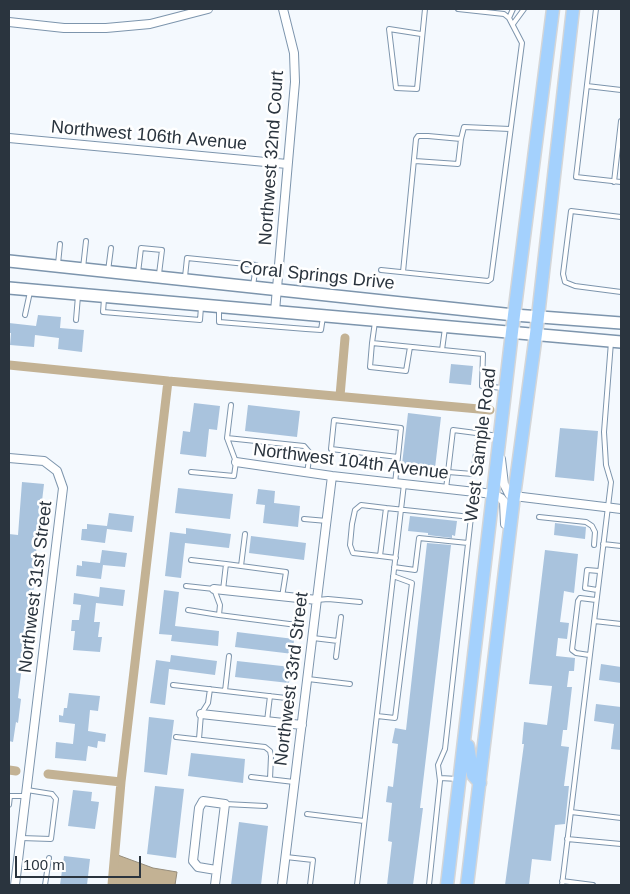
<!DOCTYPE html>
<html>
<head>
<meta charset="utf-8">
<style>
	body { margin:0 }
	#map { position:relative; width:630px; height:894px; overflow:hidden; background:#f4f9fe; font-family:Helvetica,sans-serif }
	canvas { display:block }
	.frame { position:absolute; inset:0; border:10px solid #2a343e; pointer-events:none }
	.scale { position:absolute; left:15px; top:856px; width:126px; height:22px; box-sizing:border-box; border:2px solid #2a343e; border-top:0; padding-left:6px; font-size:15px; line-height:18px; white-space:nowrap; color:#2a343e; -webkit-text-stroke:4px #fff; paint-order:stroke }
</style>
</head>
<body>
<div id="map">
<canvas width="630" height="894"></canvas>
<div class="frame"></div>
<div class="scale">100 m</div>
</div>
<script>
const c = document.querySelector('canvas').getContext('2d');
c.lineJoin = 'round';
function paint(path, color) { c.fillStyle = color; c.fill(path, 'evenodd'); }
const poly = rows => new Path2D(rows.map(r => 'M' + r).join(''));
function strokePath(path, color, width, dash) { c.strokeStyle = color; c.lineWidth = width; c.lineCap = dash ? 'butt' : 'round'; c.setLineDash(dash || []); c.stroke(path); }
function label(font, color, halo, rows, align = 'center') {
  c.font = font + ' Helvetica,sans-serif'; c.lineWidth = 5; c.setLineDash([]); c.textBaseline = 'middle'; c.strokeStyle = halo; c.fillStyle = color; for (const [text, x, y, turn = 0] of rows) {
    c.save(); c.translate(x, y); c.rotate((+turn || 0) * Math.PI / 180); c.textAlign = isNaN(turn) ? turn : align; if (halo) c.strokeText(text, 0, 0); c.fillText(text, 0, 0); c.restore();
  }
}
const water = poly([
	[115,854,153,868,177,872,175,885,112,885,115,854]
]);
const canal = poly([
	[9,365,168,381],
	[340,396,345,338],
	[9,770,16,771],
	[48,774,121,782],
	[112,885,121,782,168,381,490,410]
]);
const building = poly([
	[38,315,61,317,60,328,84,330,82,352,58,349,59,338,35,335,34,347,10,345,11,333,9,333,9,323,36,326],
	[451,364,473,366,471,385,449,383],
	[194,403,220,406,217,430,209,429,206,457,180,454,183,431,190,432],
	[248,405,300,411,297,437,245,431],
	[408,413,441,417,435,468,402,464],
	[560,428,598,431,594,481,555,477],
	[22,482,44,484,34,570,36,570,33,594,31,594,26,634,28,634,25,658,23,658,18,698,21,699,18,723,16,722,13,742,9,741,9,534,18,535],
	[178,488,233,494,230,519,175,513],
	[258,489,275,491,274,503,300,506,298,527,263,523,265,505,256,504],
	[109,513,134,516,132,532,107,529,105,543,81,540,82,529,87,529,87,524,107,526],
	[410,516,457,521,455,536,452,535,452,538,428,535,428,533,408,531],
	[555,523,586,527,585,539,554,535],
	[186,528,231,534,229,548,185,543,181,578,165,576,170,532,186,534],
	[251,536,306,543,304,560,249,553],
	[427,543,451,545,420,808,423,808,413,885,387,885,392,842,388,841,392,803,386,802,388,786,393,787,398,744,392,743,395,728,406,730],
	[102,550,127,553,125,567,103,565,101,579,76,576,77,565,82,566,82,561,100,563],
	[545,550,578,554,574,593,564,591,560,622,569,623,567,639,558,638,556,656,575,658,574,671,569,671,567,687,572,687,567,730,563,730,561,746,569,747,564,786,569,786,565,824,555,825,551,861,532,859,529,885,505,885,524,744,522,744,524,722,547,725,552,686,529,684],
	[100,587,125,590,123,606,96,603,94,622,100,622,98,637,102,637,100,652,73,650,75,631,71,631,72,620,79,620,81,605,73,604,74,593,99,597],
	[164,590,179,592,175,626,219,631,218,646,171,641,172,635,159,634],
	[237,632,294,639,293,654,235,647],
	[171,655,217,661,215,675,169,669,165,705,150,703,156,660,170,662],
	[237,661,291,667,289,683,235,677],
	[601,664,621,667,621,683,599,680],
	[69,693,100,696,98,711,90,710,88,731,106,734,105,742,98,741,97,748,88,746,86,761,55,758,56,742,73,744,75,724,59,722,59,715,63,716,64,708,67,708],
	[596,704,621,707,621,750,611,749,614,724,594,721],
	[149,717,174,720,167,775,144,772],
	[191,753,245,759,243,783,188,776],
	[155,786,184,789,176,858,147,854],
	[73,790,92,792,91,801,99,802,95,829,68,826],
	[239,822,268,826,261,885,231,885],
	[64,856,90,859,87,885,60,885]
]);
const lane = poly([
	[596,9,576,177,621,182],
	[509,18,513,9],
	[513,24,524,9],
	[421,34,389,29,396,88,417,89,425,9],
	[587,86,621,90],
	[415,161,458,164,461,139],
	[614,182,621,121],
	[621,217,571,211,563,274,565,282,575,286,621,292],
	[58,264,60,244],
	[83,268,86,241],
	[381,270,488,281,491,279,522,43,509,18,504,14,458,9],
	[108,271,111,248],
	[403,272,416,139,418,136,428,136,461,139,464,127,510,129],
	[138,273,141,248,162,250,159,274],
	[185,277,187,258,256,265,253,286],
	[104,299,103,312,200,320,201,307],
	[219,309,219,322,306,329,321,330,323,317],
	[25,315,30,292],
	[76,320,78,296],
	[375,322,372,343,483,354,482,386,503,388],
	[372,343,370,367,406,371,410,347],
	[442,350,445,328],
	[227,438,304,446,310,453,307,473],
	[191,472,234,476,236,462,227,438,231,405],
	[448,472,473,474,479,433],
	[395,483,398,457,401,428,334,420,331,449,398,457],
	[446,489,453,430,499,436],
	[471,517,475,492],
	[539,517,586,522,592,526,595,532,594,545],
	[304,519,327,521],
	[603,544,621,546],
	[380,556,353,553,350,545,352,524,355,510,361,505,386,508],
	[396,558,380,556,386,508,471,517,445,749,438,765,440,781,429,885],
	[191,560,226,564],
	[241,566,245,534],
	[394,567,415,570,419,538,468,543],
	[186,586,214,589,220,605,219,615,188,610],
	[223,590,226,564,286,572,282,597],
	[597,590,585,588,587,570,599,571],
	[317,600,328,599,360,602],
	[219,615,297,625],
	[594,621,621,624],
	[313,638,338,641],
	[589,655,576,653,572,650,578,601,580,598,596,600],
	[336,657,341,617],
	[308,679,350,684],
	[173,685,286,698],
	[225,691,229,656],
	[377,716,395,718,412,583,393,576],
	[267,721,270,696],
	[176,737,265,747,270,751,271,756,270,779],
	[199,739,201,714,208,703,210,689],
	[251,777,294,782],
	[440,778,458,779],
	[225,804,265,806],
	[9,805,10,796,26,796],
	[571,812,621,818],
	[307,814,364,821],
	[21,838,51,839,56,799,52,794,27,790],
	[567,839,621,844],
	[286,857,313,860,310,885],
	[562,881,593,885],
	[45,885,49,858],
	[357,885,404,484],
	[562,885,611,482,606,465,604,432,611,342]
]);
const street = poly([
	[9,22,64,28,106,28,150,24,208,9],
	[9,138,287,164],
	[275,311,295,82,294,53,283,9],
	[9,458,44,461,57,471,63,488,15,885],
	[501,459,504,484,509,494,514,496,621,509],
	[236,462,332,476,493,494,501,498,504,502,505,524],
	[214,589,317,600],
	[201,714,302,725],
	[215,885,225,804,203,801,199,808,193,861,198,867,216,870],
	[282,885,332,476]
]);
const secondary = poly([
	[9,261,514,315,621,323],
	[9,288,621,342]
]);
const primary = poly([
	[468,746,473,775,480,783],
	[447,885,514,315,553,9],
	[467,885,514,496,536,334,573,9]
]);
const streetNames = [
	["Northwest 106th Avenue",149,136,5],
	["Northwest 32nd Court",272,158,-86],
	["Coral Springs Drive",317,276,6],
	["West Sample Road",481,445,-83],
	["Northwest 104th Avenue",351,462,7],
	["Northwest 31st Street",36,587,-83],
	["Northwest 33rd Street",292,679,-83]
];
paint(water, '#c3b294');
strokePath(water, '#958c7a', 1);
strokePath(canal, '#c3b294', 9);
paint(building, '#a9c3dd');
strokePath(lane, '#7d95ad', 6);
strokePath(street, '#7d95ad', 10);
strokePath(secondary, '#7d95ad', 14);
strokePath(primary, '#d4d6d8', 15);
strokePath(lane, '#fff', 4);
strokePath(street, '#fff', 8);
strokePath(secondary, '#fff', 11);
strokePath(primary, '#a4d1fd', 12);
label('18px', '#2a343e', '#fff', streetNames);
</script>
</body>
</html>
